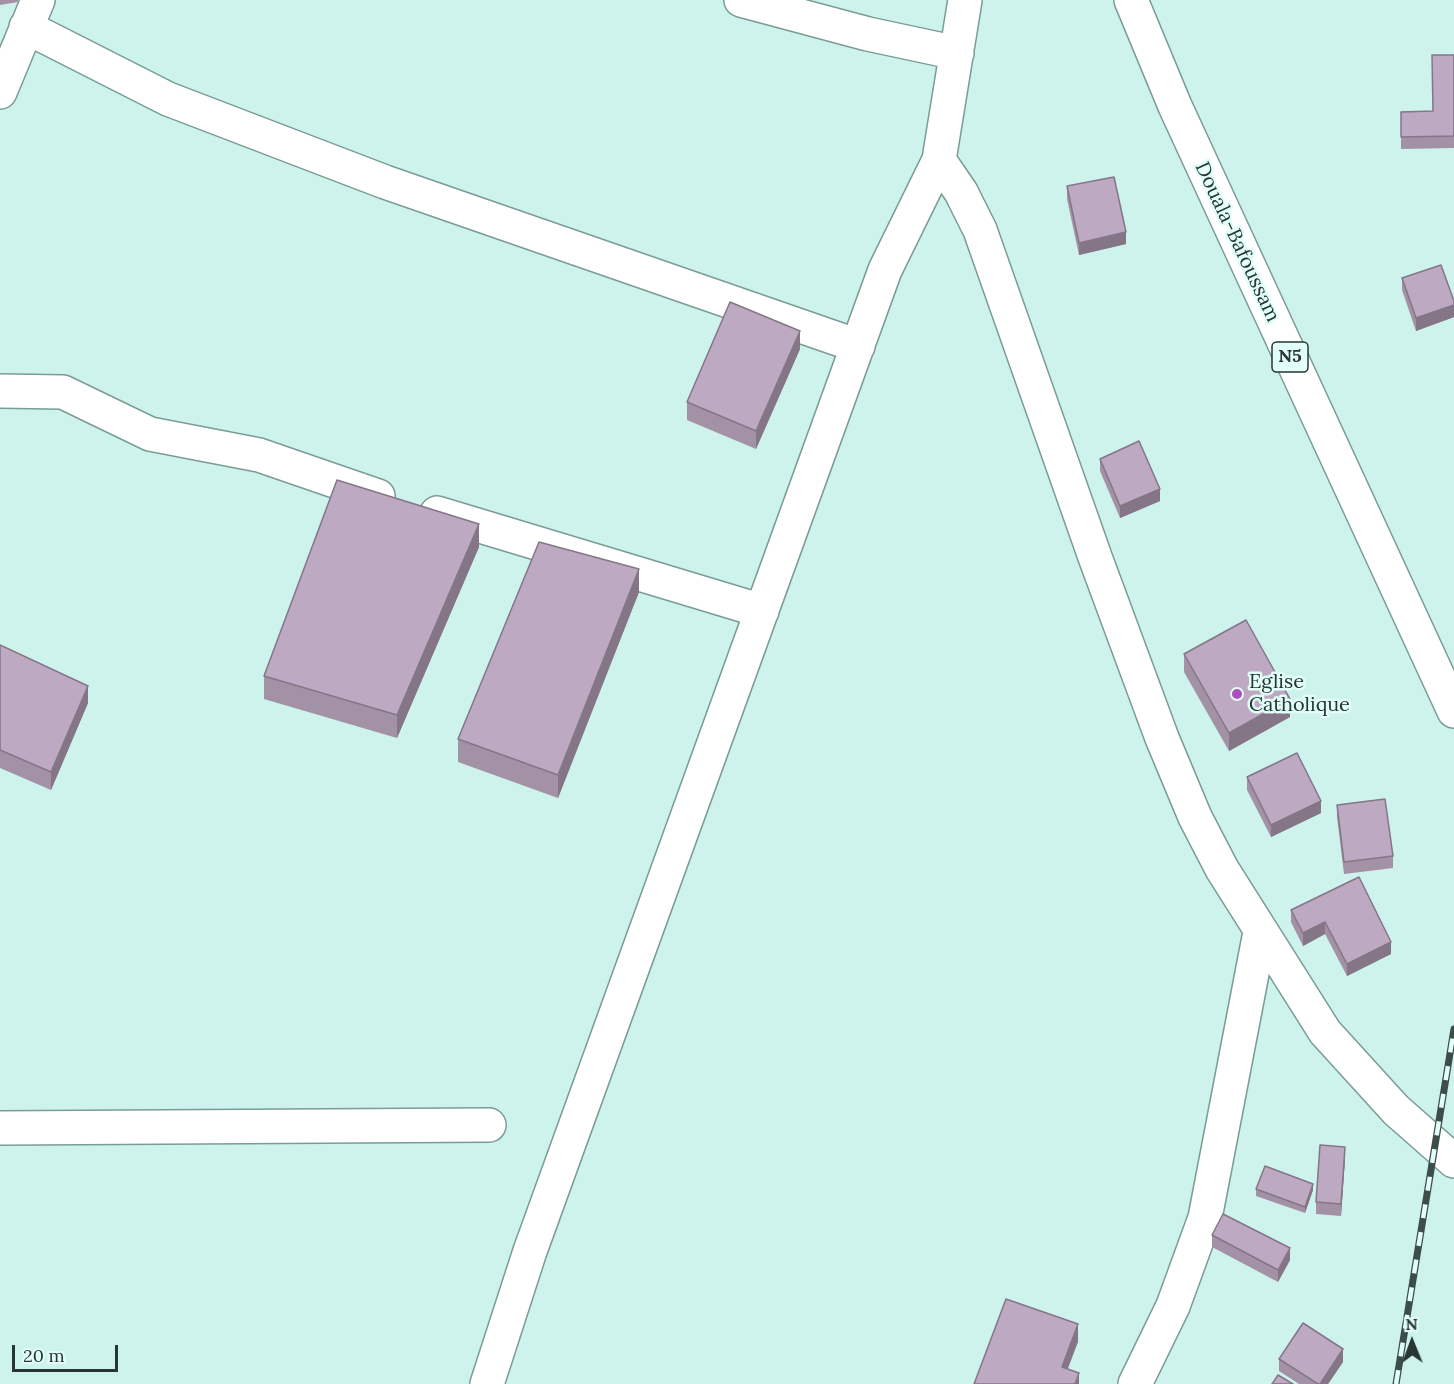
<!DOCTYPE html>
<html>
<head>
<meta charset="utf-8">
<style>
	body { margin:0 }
	#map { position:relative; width:1454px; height:1384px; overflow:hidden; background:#cef2ec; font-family:Lora,serif }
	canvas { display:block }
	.north { position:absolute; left:1382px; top:1312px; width:60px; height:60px; -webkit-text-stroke:4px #e1fef8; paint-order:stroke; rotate:359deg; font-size:16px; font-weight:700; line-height:24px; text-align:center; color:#283633 }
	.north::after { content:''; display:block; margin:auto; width:21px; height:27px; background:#283633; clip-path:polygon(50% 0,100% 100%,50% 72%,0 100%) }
	.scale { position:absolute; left:12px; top:1345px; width:106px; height:27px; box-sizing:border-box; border:3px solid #283633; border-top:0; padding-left:8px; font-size:18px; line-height:21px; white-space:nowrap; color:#283633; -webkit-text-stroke:4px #e1fef8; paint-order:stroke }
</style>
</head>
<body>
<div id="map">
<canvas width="1454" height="1384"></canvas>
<div class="north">N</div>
<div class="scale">20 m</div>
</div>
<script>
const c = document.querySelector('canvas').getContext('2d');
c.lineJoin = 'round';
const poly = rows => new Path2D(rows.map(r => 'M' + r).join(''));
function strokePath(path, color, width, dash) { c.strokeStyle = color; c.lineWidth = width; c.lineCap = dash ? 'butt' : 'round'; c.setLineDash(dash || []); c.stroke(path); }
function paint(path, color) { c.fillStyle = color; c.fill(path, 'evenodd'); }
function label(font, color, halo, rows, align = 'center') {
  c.font = font + ' Lora,serif'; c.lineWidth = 5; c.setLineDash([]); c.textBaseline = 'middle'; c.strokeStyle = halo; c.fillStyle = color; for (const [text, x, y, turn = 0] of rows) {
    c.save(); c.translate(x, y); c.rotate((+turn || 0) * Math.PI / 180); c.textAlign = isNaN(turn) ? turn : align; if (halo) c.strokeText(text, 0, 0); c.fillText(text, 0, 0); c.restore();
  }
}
const minor = poly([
	[741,0,868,34,957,53],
	[26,27,168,99,385,182,858,346],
	[0,92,38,0],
	[939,160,961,192,980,230,1095,557,1162,738,1195,817,1222,869,1325,1032,1396,1110,1454,1161],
	[0,391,63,392,150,434,259,455,378,496],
	[437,513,762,611],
	[0,1128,489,1125],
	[487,1384,530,1251,885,270,939,160,965,0],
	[1135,1384,1173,1306,1205,1218,1260,932]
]);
const highway = poly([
	[1131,0,1175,106,1454,711]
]);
const rail = poly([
	[1396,1384,1454,1029]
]);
const wall = poly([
	[0,0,18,0,18,2,0,5],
	[1454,55,1454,148,1401,149,1401,112,1433,111],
	[1067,186,1126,244,1079,255,1067,199],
	[1402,278,1454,301,1454,317,1416,331,1402,290],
	[800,349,756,449,687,420,687,402],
	[1100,459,1160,501,1120,518,1100,471],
	[479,547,397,738,264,699,264,676],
	[639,592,558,798,458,762,458,739],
	[0,645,88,703,51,790,0,768],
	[1184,654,1290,717,1229,751,1184,672],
	[1247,777,1321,813,1271,837,1247,790],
	[1337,805,1393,856,1393,868,1344,874,1337,817],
	[1359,877,1391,954,1347,976,1325,934,1303,946,1291,922,1291,910],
	[1345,1159,1341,1216,1316,1214,1316,1202],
	[1256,1189,1313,1190,1305,1213,1256,1196],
	[1212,1235,1290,1260,1278,1282,1212,1247],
	[1279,1359,1343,1362,1328,1384,1299,1384,1279,1371]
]);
const shadedWall = poly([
	[1126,232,1126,244,1079,255,1079,243],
	[1454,305,1454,317,1416,331,1416,318],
	[800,331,800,349,756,449,756,431],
	[1160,489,1160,501,1120,518,1120,506],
	[479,524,479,547,397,738,397,715],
	[639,569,639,592,558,798,558,775],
	[88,686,88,703,51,790,51,772],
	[1290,699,1290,717,1229,751,1229,733],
	[1321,801,1321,813,1271,837,1271,825],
	[1325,922,1325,934,1303,946,1303,933],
	[1391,942,1391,954,1347,976,1347,964],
	[1345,1147,1345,1159,1341,1216,1341,1204],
	[1313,1184,1313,1190,1305,1213,1305,1207],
	[1290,1248,1290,1260,1278,1282,1278,1270],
	[1078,1324,1078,1342,1062,1384,1062,1367],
	[1343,1349,1343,1362,1328,1384,1320,1384],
	[1079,1373,1079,1384,1075,1384]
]);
const building = poly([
	[1432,55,1454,55,1454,136,1401,137,1401,112,1433,111,1432,55],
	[1114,177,1126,232,1079,243,1067,186,1114,177],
	[1441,265,1454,301,1454,305,1416,318,1402,278,1441,265],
	[730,302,800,331,756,431,687,402,730,302],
	[1139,441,1160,489,1120,506,1100,459,1139,441],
	[337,480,479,524,397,715,264,676,337,480],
	[539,542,639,569,558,775,458,739,539,542],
	[1246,620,1290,699,1229,733,1184,654,1246,620],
	[0,645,88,686,51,772,0,750,0,645],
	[1297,753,1321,801,1271,825,1247,777,1297,753],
	[1385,799,1393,856,1344,862,1337,805,1385,799],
	[1359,877,1391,942,1347,964,1325,922,1303,933,1291,910,1359,877],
	[1320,1145,1345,1147,1341,1204,1316,1202,1320,1145],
	[1265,1166,1313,1184,1305,1207,1256,1189,1265,1166],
	[1223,1214,1290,1248,1278,1270,1212,1235,1223,1214],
	[1006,1299,1078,1324,1062,1367,1079,1373,1075,1384,974,1384,1006,1299],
	[1303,1323,1343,1349,1320,1384,1318,1384,1279,1359,1303,1323],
	[1278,1375,1293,1384,1272,1384,1278,1375]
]);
const markers = [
	[1237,694,6,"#ac51bc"]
];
const shields = [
	[1290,357,36]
];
const shieldNames = [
	["N5",1290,357]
];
const streetNames = [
	["Douala-Bafoussam",1237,242,65]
];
const poiNames = [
	["Eglise",1249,682],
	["Catholique",1249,705]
];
strokePath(minor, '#7a9c96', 36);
strokePath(highway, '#7a9c96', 36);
strokePath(minor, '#fff', 33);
strokePath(highway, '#fff', 33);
strokePath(rail, '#3c4d4a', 7);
strokePath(rail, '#e1fef8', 4.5, [14]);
paint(wall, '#a391a6');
paint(shadedWall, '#847687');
paint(building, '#bda9c1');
strokePath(building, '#847687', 1.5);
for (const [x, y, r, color] of markers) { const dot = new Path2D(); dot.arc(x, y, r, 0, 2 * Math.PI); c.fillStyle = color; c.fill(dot); strokePath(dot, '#e1fef8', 2); }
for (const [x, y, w] of shields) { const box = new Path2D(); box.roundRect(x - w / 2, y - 15, w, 30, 4.5); c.fillStyle = '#e1fef8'; c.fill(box); strokePath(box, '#283633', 1.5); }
label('bold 18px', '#283633', null, shieldNames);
label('20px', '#283633', '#e1fef8', streetNames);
label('20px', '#283633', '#e1fef8', poiNames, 'left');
</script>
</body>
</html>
